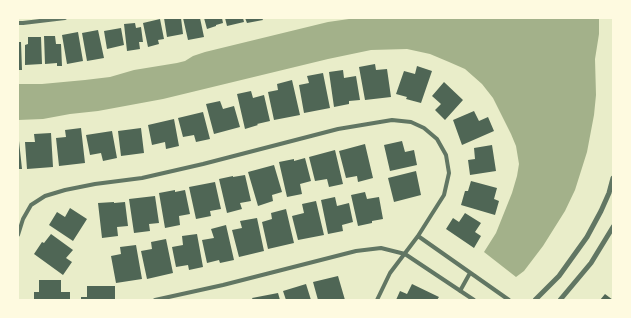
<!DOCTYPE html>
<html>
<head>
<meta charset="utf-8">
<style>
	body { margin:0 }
	#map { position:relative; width:631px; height:318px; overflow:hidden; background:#e9edc9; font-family:"PT Sans Narrow",sans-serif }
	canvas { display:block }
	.frame { position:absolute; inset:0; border:19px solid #fefae0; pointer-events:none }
</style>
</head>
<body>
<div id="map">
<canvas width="631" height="318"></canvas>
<div class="frame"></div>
</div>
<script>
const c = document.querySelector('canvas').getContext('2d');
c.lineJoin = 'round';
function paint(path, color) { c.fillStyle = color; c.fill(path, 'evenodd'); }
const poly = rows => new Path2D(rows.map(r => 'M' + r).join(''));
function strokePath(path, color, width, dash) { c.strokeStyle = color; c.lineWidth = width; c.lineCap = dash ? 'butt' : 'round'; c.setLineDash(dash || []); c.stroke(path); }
const water = poly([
	[356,18,599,18,599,34,595,59,596,95,594,115,587,152,575,190,565,211,543,246,524,271,516,277,484,252,496,233,512,193,517,176,519,164,516,146,511,134,493,98,482,84,465,69,449,62,430,54,407,49,371,50,328,59,163,99,98,111,70,114,43,119,18,120,18,84,42,84,85,80,110,77,134,70,177,63,185,61,193,56,205,52,328,22]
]);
const building = poly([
	[164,18,181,18,183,34,167,37],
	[183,18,200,18,204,37,188,40],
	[204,18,222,18,223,23,216,25,216,26,207,29],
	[225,18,243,18,244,22,227,26],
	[245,18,262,18,263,20,247,23],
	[160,19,164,39,158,40,159,44,148,47,143,23],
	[135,23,136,28,141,27,143,42,139,42,140,49,127,51,124,24],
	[121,28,124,45,107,49,104,31],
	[98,30,104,58,87,61,82,33],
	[78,32,83,61,67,64,62,35],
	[44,36,55,36,56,44,61,44,62,66,57,66,57,63,45,64],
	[28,37,41,37,42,64,25,65,25,45,28,44],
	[18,42,21,42,22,70,18,70],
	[375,64,376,70,387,69,391,97,365,100,359,67],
	[417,66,432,71,421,103,406,99,407,97,396,94,404,71,415,74],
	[343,70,344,78,356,76,360,100,349,101,349,104,334,107,329,72],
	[323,73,330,108,304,113,299,85,309,83,307,76],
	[292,80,300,115,274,120,268,92,278,90,277,84],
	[444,82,463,100,445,120,435,110,441,104,432,96],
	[251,91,253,98,264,95,270,121,257,124,258,125,245,129,237,94],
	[220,101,223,109,234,106,240,127,214,134,206,104],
	[474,111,479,121,488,117,494,131,462,145,453,120],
	[203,112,210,139,196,142,194,135,183,137,178,118],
	[174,119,179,146,166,149,165,142,152,145,148,125],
	[81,128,85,163,59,166,56,138,66,137,65,130],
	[141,128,144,153,121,156,118,131],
	[112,131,117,158,103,161,101,153,90,155,86,135],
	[51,133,53,167,27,169,25,142,35,142,34,134],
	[18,141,19,141,22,169,18,169],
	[402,141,405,152,414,150,417,165,390,171,384,145],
	[365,144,373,178,358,182,357,176,346,178,339,151],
	[492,145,496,171,470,175,468,160,475,159,474,148],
	[335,150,343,184,329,187,327,179,315,181,309,157],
	[305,158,311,181,300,184,302,194,287,197,279,162,294,159,294,161],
	[274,165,282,192,272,195,273,201,258,206,248,172],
	[416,171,421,195,394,202,388,178],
	[245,175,251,201,240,203,242,209,227,213,219,179,233,176,233,177],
	[471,181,497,188,494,199,499,201,495,215,461,205,465,191,468,191],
	[215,182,221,209,210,211,211,216,196,219,189,187],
	[175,190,175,192,185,190,190,214,179,216,180,225,165,228,159,193],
	[365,192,367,199,379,197,383,219,372,221,372,223,358,226,351,195],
	[155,196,159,223,149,224,150,231,134,233,129,199],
	[335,197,337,206,349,203,353,222,342,225,343,231,328,234,321,200],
	[316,201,324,235,298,240,292,216,304,213,302,204],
	[114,202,114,203,125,202,128,226,117,227,118,236,102,238,98,203],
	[70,208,87,219,73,241,49,225,57,212,65,217],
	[286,209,294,243,268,249,262,222,272,219,271,213],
	[465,213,481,223,475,232,481,236,474,248,446,229,453,218,459,222],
	[257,218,264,251,239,257,232,230,242,228,240,221],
	[226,225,234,260,220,263,219,260,207,263,202,240,214,238,211,229],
	[51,234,73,250,66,258,72,262,63,275,34,254,42,242,44,243],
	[197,234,203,267,189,270,188,265,176,267,172,247,183,245,182,236],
	[166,239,173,273,147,279,141,251,152,249,151,242],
	[136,245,142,279,116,283,111,256,121,254,120,247],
	[338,276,345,300,318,300,313,282],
	[39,280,61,280,61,292,70,292,70,300,34,300,34,292,39,292],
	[306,284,311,300,286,300,283,291],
	[412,284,439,297,437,300,396,300,400,291,407,294],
	[87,286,115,286,115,300,81,300,81,297,87,297],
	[278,293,280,300,253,300,252,298],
	[605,294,613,300,600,300]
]);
const minor = poly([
	[18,23,23,23,65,18],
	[18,235,23,219,31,205,45,196,65,190,95,184,142,178,203,164,338,129,392,120,411,122,424,128,437,139,446,155,449,173,444,195,430,217,418,236,390,273,377,300],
	[418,236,509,300],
	[460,291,470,273],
	[155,300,223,285,356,251,381,248,405,254,474,300]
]);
const tertiary = poly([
	[535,300,559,276,587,237,601,211,609,193,613,178],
	[560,300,591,263,613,227]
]);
paint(water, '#a3b18a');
paint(building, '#4f6655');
strokePath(minor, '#617663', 4);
strokePath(tertiary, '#617663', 5);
</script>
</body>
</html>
